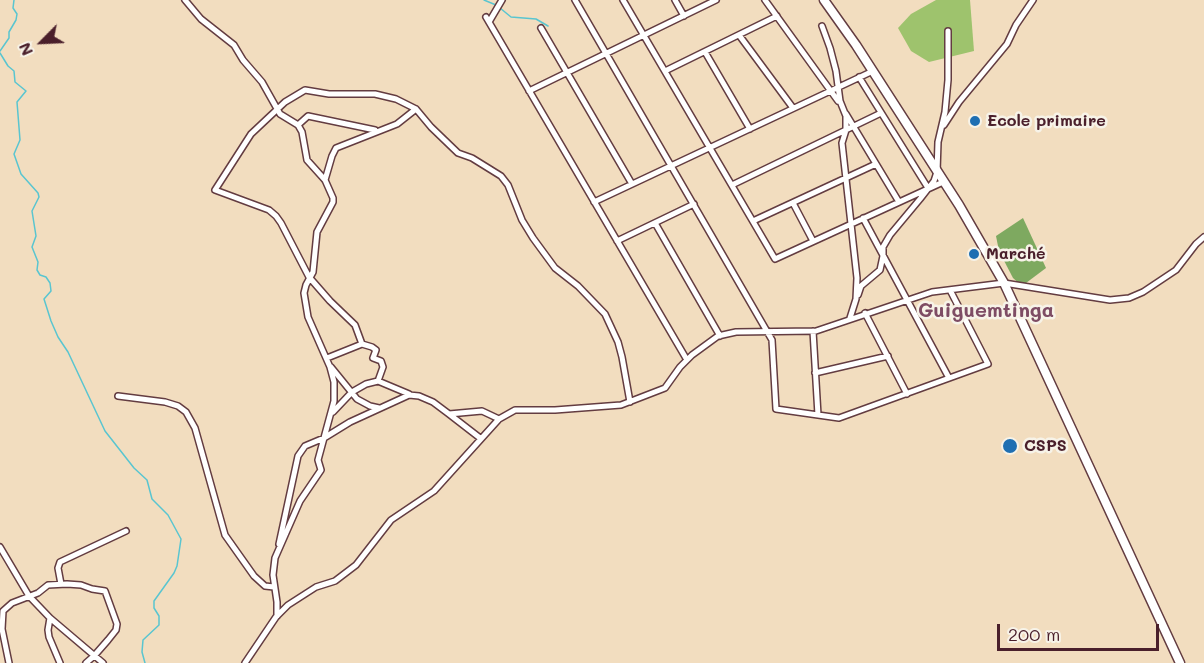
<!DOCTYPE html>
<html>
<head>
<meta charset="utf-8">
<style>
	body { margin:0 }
	#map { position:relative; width:1204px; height:663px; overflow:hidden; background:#f2ddbf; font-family:Mali,sans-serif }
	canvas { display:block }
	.north { position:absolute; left:12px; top:12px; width:60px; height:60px; -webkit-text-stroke:4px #f7f3e8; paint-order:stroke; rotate:246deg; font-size:16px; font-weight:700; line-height:24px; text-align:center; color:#4a1f2b }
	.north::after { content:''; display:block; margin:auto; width:21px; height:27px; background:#4a1f2b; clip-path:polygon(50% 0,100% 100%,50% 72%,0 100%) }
	.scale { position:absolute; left:997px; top:624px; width:162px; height:27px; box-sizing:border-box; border:3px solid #4a1f2b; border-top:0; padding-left:8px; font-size:18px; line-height:21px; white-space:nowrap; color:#4a1f2b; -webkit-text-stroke:4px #f7f3e8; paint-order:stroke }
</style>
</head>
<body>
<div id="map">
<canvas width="1204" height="663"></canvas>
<div class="north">N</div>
<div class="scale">200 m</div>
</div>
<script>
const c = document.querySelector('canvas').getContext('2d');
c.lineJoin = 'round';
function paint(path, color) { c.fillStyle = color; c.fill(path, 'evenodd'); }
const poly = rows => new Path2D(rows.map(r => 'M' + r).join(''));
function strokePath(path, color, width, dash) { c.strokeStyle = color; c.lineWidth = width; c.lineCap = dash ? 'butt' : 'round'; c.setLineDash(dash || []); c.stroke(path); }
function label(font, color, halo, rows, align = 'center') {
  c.font = font + ' Mali,sans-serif'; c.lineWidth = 5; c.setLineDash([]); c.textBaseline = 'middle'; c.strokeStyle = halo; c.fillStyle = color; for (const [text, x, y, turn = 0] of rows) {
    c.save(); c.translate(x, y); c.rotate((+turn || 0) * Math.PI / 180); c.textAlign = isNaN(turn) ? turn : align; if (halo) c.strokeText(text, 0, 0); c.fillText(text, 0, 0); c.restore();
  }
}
const green = poly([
	[936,0,970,0,974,51,929,62,911,51,898,28,911,14]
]);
const forest = poly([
	[1023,218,1046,268,1022,286,1013,278,999,251,996,236]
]);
const stream = poly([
	[484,0,496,5],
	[500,8,511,17,536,19,548,26],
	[0,51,9,38,9,32,16,20,17,14,13,8,14,0],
	[0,53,8,66,14,71,15,82,26,91,17,102,20,140,14,154,21,174,38,193,39,197,32,211,36,236,32,247,38,262,37,270,40,275,46,277,50,283,51,291,44,299,51,321,58,337,68,352,105,431,134,468,147,480,152,499,168,515,181,539,177,566,174,573,154,601,154,608,159,616,159,625,143,640,142,652,145,663]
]);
const street = poly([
	[185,0,201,19,234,45,243,60,262,82,280,114,298,125,302,132,307,160,325,180,333,198,333,202,317,232,313,272,306,285,304,293,308,317,330,367,334,382,334,401,318,460,321,470,300,501,275,558,273,575,277,602,277,616],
	[575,0,772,340,776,409,839,418,988,364,950,290],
	[623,0,775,259,943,182],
	[675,0,684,16],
	[765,0,838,101],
	[486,17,687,360],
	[489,22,502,0],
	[822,26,830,48,836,71,840,101,846,116,846,130,842,143,857,278,856,299,850,318],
	[541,28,632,184],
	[739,35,793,108],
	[705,52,750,129],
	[665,71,777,16],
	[859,77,928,188],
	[529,91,716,0],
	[846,114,899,202],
	[298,125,308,116,375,130],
	[944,125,959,102,1007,44,1016,25,1033,0],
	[325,180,332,156,336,148,397,124,416,109],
	[732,185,881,113],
	[594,202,873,71],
	[793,203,813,241],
	[863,218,949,378],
	[753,221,876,164],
	[655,223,720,336],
	[617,241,694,204],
	[858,295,861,286,880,270,883,256,883,247,890,235,920,199,934,181,937,172,938,142,945,112,948,80,948,31],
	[865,313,907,394],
	[813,331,818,415],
	[362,344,355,325,330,301,309,277,281,223,276,216,269,210,215,190,251,134,285,102,305,90,329,94,375,94,396,99,416,109,431,127,458,153,472,158,501,176,508,185,522,220,533,238,555,268,578,286,605,314,618,342,622,357,630,402],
	[327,358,362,344,372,347,376,350,373,358,381,361,383,367,378,381],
	[331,367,357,399,370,406,379,408],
	[815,373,888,356],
	[118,396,165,402,178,406,186,412,195,428,225,535,254,576,265,586,274,587],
	[333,412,352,392,366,384,378,381,409,394],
	[449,414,480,438],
	[279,544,298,456,305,446,324,438,350,422,409,395,419,396,433,402,449,414,482,411,499,419],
	[0,547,29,596,50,618,48,630,49,637,60,663],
	[61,584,58,568,60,562,126,531],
	[50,618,103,663],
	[9,663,2,629,3,611,12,603,38,593,48,585,67,584,81,585,92,589,105,591,117,624,116,630,108,640,94,656,86,663],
	[245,663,276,617,288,605,316,587,335,581,356,565,391,520,434,491,499,419,515,410,555,410,621,405,665,388,680,367,692,355,718,336,736,332,816,331,932,292,1004,283,1110,300,1129,298,1143,292,1176,270,1196,244,1204,237]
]);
const secondary = poly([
	[824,0,856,45,959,205,1004,283,1180,663]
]);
const markers = [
	[975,121,6,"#1f6fb2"],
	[974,254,6,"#1f6fb2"],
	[1010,446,8,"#1f6fb2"]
];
const poiNames = [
	["Ecole primaire",987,121],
	["Marché",986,254],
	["CSPS",1024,446]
];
const quarterNames = [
	["Guiguemtinga",986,311]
];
paint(green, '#9ec36d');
paint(forest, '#7ea960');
strokePath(stream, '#59c5d0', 1.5);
strokePath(street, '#633c41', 8);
strokePath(secondary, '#633c41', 11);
strokePath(street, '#fff', 5);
strokePath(secondary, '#fff', 8);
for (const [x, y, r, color] of markers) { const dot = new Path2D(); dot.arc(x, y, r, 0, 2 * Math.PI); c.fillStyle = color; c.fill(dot); strokePath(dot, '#f7f3e8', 2); }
label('bold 16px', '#4a1f2b', '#f7f3e8', poiNames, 'left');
label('bold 20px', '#7e4c64', '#f7f3e8', quarterNames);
</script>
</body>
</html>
